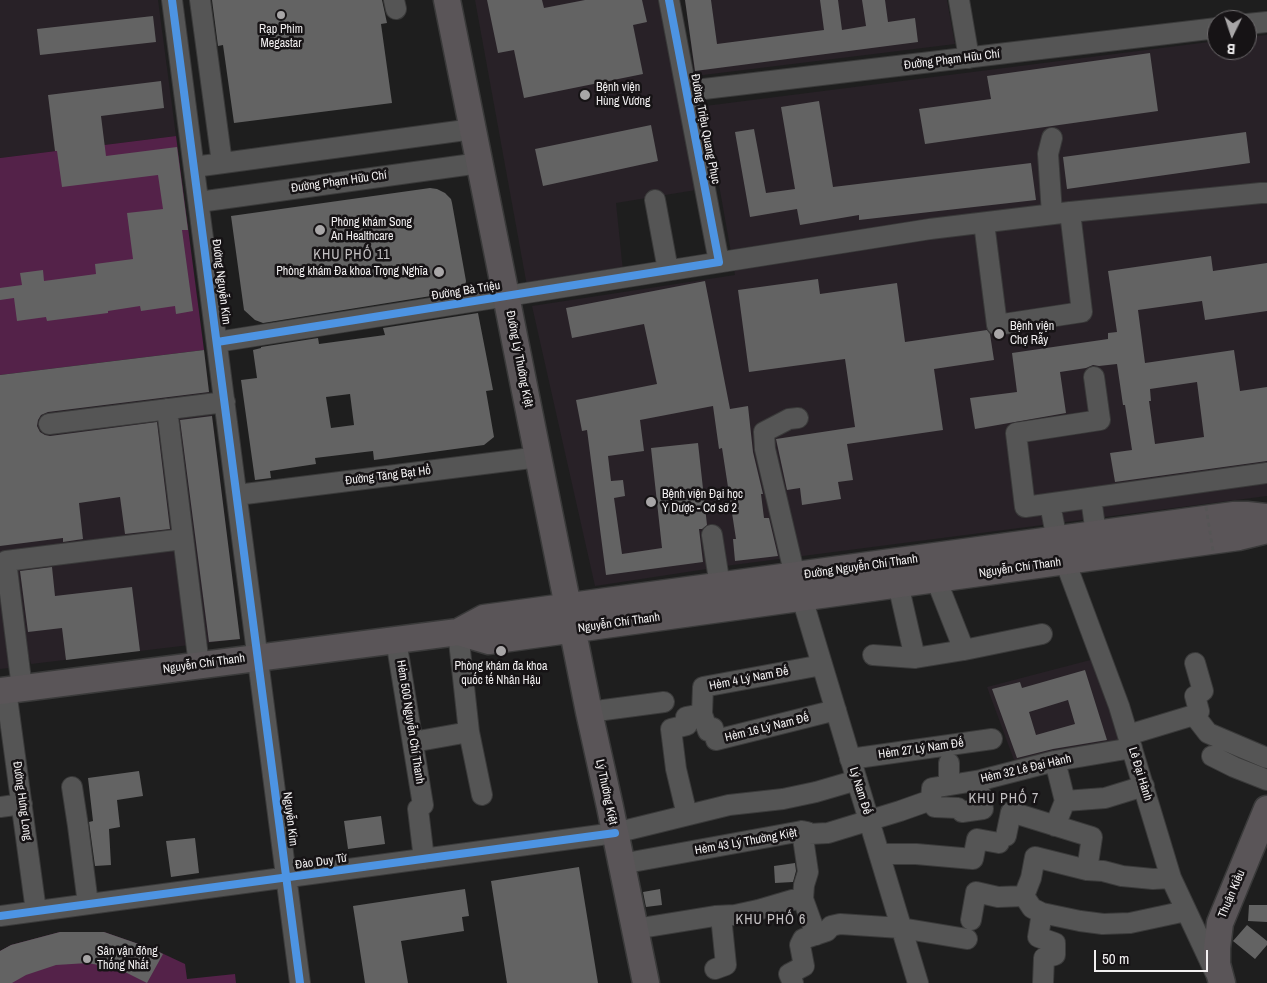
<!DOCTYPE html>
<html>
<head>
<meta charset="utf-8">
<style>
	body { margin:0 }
	#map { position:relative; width:1267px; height:983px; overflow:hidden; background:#1e1e1e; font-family:"Archivo Narrow",sans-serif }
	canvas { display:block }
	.north { position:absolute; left:1207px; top:10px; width:50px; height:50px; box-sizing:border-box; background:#161315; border:1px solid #6e6b6d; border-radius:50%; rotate:184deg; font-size:14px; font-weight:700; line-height:20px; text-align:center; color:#f2f0f1 }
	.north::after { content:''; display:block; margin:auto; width:18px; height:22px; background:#a8a6a7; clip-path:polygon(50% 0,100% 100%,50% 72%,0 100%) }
	.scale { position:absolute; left:1094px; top:950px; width:114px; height:22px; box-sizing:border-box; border:2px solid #f2f0f1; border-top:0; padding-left:6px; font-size:15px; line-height:18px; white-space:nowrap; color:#f2f0f1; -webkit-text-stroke:4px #161315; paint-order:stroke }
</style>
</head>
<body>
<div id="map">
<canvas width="1267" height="983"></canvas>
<div class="north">B</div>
<div class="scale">50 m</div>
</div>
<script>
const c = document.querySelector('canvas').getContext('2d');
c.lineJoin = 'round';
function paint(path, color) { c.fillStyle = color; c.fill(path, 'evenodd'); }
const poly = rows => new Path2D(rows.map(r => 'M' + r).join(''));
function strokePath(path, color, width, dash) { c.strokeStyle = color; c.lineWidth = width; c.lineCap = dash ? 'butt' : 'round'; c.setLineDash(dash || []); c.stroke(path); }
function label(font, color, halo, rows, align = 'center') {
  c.font = font + ' "Archivo Narrow",sans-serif'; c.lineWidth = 5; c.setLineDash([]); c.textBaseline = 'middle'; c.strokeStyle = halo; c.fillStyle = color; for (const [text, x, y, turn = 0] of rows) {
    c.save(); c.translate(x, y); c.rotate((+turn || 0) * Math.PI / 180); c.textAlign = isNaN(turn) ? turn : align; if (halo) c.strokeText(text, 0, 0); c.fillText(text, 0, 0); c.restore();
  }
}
const built = poly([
	[0,0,158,0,176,136,0,158],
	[475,0,658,0,696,190,616,203,623,271,527,286],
	[685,0,947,0,955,44,695,76],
	[1267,35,1267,496,733,565,595,586,532,306,735,275,705,106,1217,41,1217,50,1247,50,1247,37],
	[204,350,240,639,31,664,30,659,8,662,9,668,0,669,0,375],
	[1098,658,1129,760,1018,771,987,687]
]);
const green = poly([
	[176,136,204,350,0,375,0,158],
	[60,932,104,932,153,949,185,964,187,979,235,974,236,983,0,983,0,951,11,945]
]);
const building = poly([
	[212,0,382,0,387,23,381,24,392,103,234,123,223,45,218,46],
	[487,0,542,0,544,8,585,0,642,0,647,22,633,25,643,74,524,98,514,50,498,53],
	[685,0,711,0,717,44,824,30,820,0,838,0,842,30,866,26,862,0,885,0,888,22,915,18,918,42,695,71],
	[153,16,156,42,40,55,37,29],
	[1150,53,1158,111,925,144,919,109,991,99,987,76],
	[161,81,164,108,101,116,106,156,177,147,188,230,182,230,193,311,176,314,175,306,141,311,140,306,108,311,108,313,47,321,46,317,17,321,14,298,0,300,0,288,22,285,20,273,43,270,44,281,96,274,95,264,133,259,127,213,163,209,158,175,62,187,57,151,55,151,48,95],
	[819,101,833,187,1031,163,1036,200,859,220,859,215,800,225,797,209,750,217,735,132,754,129,766,193,795,189,781,107],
	[651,125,658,161,543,186,535,149],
	[1246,132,1250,163,1067,189,1063,157],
	[430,188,437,189,445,193,451,199,452,203,466,281,465,286,462,291,263,323,255,320,244,310,231,216],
	[1211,256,1213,271,1267,263,1267,311,1205,320,1202,301,1138,310,1145,363,1234,350,1240,391,1267,387,1267,461,1115,482,1110,453,1132,450,1125,405,1123,405,1117,364,1099,366,1093,365,1086,368,1060,372,1066,413,975,429,970,398,1017,392,1012,353,1108,339,1108,333,1117,332,1108,271],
	[1197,382,1204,437,1155,444,1149,401,1151,401,1150,389],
	[818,279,820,294,897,283,905,342,987,330,990,334,994,360,934,369,943,430,847,444,853,480,838,482,841,499,802,505,800,488,787,490,776,439,855,427,845,359,749,372,738,290],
	[705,281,730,409,748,406,753,452,763,494,761,494,764,518,769,518,778,556,735,561,733,539,736,539,722,448,719,449,713,406,640,420,644,451,608,456,611,481,623,480,625,496,614,498,622,554,662,548,651,448,698,443,707,525,702,529,699,529,703,562,606,575,587,430,582,431,576,400,657,384,644,324,572,338,566,308],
	[478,313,493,390,486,391,494,437,484,445,374,460,373,451,315,458,316,464,270,471,271,478,255,480,241,380,257,378,253,350,261,348,261,347,318,338,319,344,385,335,383,328],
	[350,394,354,425,331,428,326,397],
	[204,350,209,392,48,412,41,415,38,420,37,426,40,432,45,435,50,436,157,422,170,529,125,534,120,497,79,503,83,539,63,542,63,538,0,546,0,375],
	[212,416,240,639,209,642,180,420],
	[52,567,55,596,132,587,140,651,66,660,62,628,28,632,20,571],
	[1085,670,1107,740,1053,749,1017,758,992,689,1020,682,1022,688],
	[1068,700,1075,724,1036,735,1029,712],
	[139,771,143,796,117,800,120,827,109,829,111,865,95,866,89,822,93,821,88,778],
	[381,816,385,844,348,849,344,821],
	[195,838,199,873,171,877,166,841],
	[795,863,796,871,793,882,775,883,774,866],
	[579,867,598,983,507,983,491,881],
	[465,889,469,916,462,917,464,931,401,941,408,983,365,983,353,906],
	[660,889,662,905,646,907,643,892],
	[1249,905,1267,905,1267,922,1248,921],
	[1247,925,1267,941,1267,945,1255,959,1233,941],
	[60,932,104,932,153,949,163,954,147,983,119,969,88,963,56,965,26,975,12,983,0,983,0,951,11,945]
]);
const minor = poly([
	[172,0,300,983],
	[200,0,222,163],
	[394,0,396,9],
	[669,0,719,262],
	[959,0,969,58],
	[1247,24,1267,22],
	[687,91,1217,28],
	[194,167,473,129],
	[655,200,668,270],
	[199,202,480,163],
	[1070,212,1261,193,1267,193],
	[1052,214,1048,154,1052,138],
	[217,342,930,229,1070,212,1082,312,997,325,984,223],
	[1094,377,1100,420,1016,433,1025,507,1267,473],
	[167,409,199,665],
	[49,424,225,402],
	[237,495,539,457],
	[1091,498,1096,534],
	[1050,504,1057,540],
	[712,535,720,586],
	[1065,561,1119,706,1171,878,1215,972],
	[795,576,765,449,764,432,789,419,798,418],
	[936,579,964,650,1042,634],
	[898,584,915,658],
	[802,598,918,983],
	[458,632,469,732,482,795],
	[396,640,423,805,418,809,424,859],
	[873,655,915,658,964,650],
	[22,688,6,561,183,539],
	[6,690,36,911],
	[589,712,664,702],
	[702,714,703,687,822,665],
	[1194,715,1208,733,1267,758],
	[1128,735,1194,715,1199,711,1195,696,1203,691,1195,663],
	[413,742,469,732],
	[1212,756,1234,767,1267,780],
	[850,759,992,739],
	[1055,761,1065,801],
	[949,785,949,763],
	[72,787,78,826,88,904],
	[931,800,932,788,981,780,1055,761,1132,748],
	[0,807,22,804],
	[687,815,676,769,671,729,687,725,686,717,702,714,708,731,713,728,716,740,836,710],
	[1055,826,1065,801,1105,798,1144,786],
	[802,831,808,872,804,885,803,899],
	[1006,836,1011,812,1092,837,1087,870],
	[879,854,916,854,973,859,977,839,999,843],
	[621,864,802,831,807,832,809,834,828,833,900,811,931,800,935,807,958,808,962,812,983,809,981,795],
	[1024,896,1031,878,1035,857,1087,870,1103,871,1122,876,1153,879,1171,878],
	[1042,913,1038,937,1055,943,1055,955,1044,958,1043,983],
	[0,916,615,833,729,805,783,799,816,792,857,780],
	[971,920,976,892,998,897,1024,896,1032,908,1042,913,1080,921,1103,924,1130,923,1186,911],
	[635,929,715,916,735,915,758,910,792,900,803,899,816,935],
	[715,969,726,965,721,916],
	[793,983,789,974,804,966,800,945,803,939,827,931,831,926,840,924,901,928,967,939]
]);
const major = poly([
	[447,0,589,712,610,807,646,983],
	[458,632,484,618,1234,515,1247,515,1267,517],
	[0,691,458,632,489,641,1239,537,1267,530],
	[1222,983,1217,964,1217,948,1220,923,1267,809]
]);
const pathBridge = poly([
	[1206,507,1213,551]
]);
const cycleway = poly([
	[172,0,300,983],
	[217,342,719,262,669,0],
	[0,916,615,833]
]);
const markers = [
	[281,15,5,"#a8a6a7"],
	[585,95,6,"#a8a6a7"],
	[320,230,6,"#a8a6a7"],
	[439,272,6,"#a8a6a7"],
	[999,334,6,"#a8a6a7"],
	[651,502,6,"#a8a6a7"],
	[501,651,6,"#a8a6a7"],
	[87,959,5,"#a8a6a7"]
];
const poiNames = [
	["Rạp Phim",281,30,"center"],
	["Megastar",281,44,"center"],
	["Bệnh viện",596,88],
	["Hùng Vương",596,102],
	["Phòng khám Song",331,223],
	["An Healthcare",331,237],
	["Phòng khám Đa khoa Trọng Nghĩa",428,272,"right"],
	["Bệnh viện",1010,327],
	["Chợ Rẫy",1010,341],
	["Bệnh viện Đại học",662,495],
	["Y Dược - Cơ sở 2",662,509],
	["Phòng khám đa khoa",501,667,"center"],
	["quốc tế Nhân Hậu",501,681,"center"],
	["Sân vận động",97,952],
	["Thống Nhất",97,966]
];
const streetNames = [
	["Đường Phạm Hữu Chí",952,60,-7],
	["Đường Triệu Quang Phục",705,129,79],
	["Đường Phạm Hữu Chí",339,182,-8],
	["Đường Nguyễn Kim",221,282,83],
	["Đường Bà Triệu",466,291,-9],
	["Đường Lý Thường Kiệt",519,359,79],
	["Đường Tăng Bạt Hổ",388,476,-7],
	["Đường Nguyễn Chí Thanh",861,567,-8],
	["Nguyễn Chí Thanh",1020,568,-8],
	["Nguyễn Chí Thanh",619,623,-8],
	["Nguyễn Chí Thanh",204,664,-8],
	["Hẻm 4 Lý Nam Đế",749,679,-11],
	["Hẻm 500 Nguyễn Chí Thanh",410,722,81],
	["Hẻm 16 Lý Nam Đế",767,728,-14],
	["Hẻm 27 Lý Nam Đế",921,749,-8],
	["Hẻm 32 Lê Đại Hành",1026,769,-13],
	["Lê Đại Hành",1140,774,73],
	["Lý Nam Đế",860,791,73],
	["Lý Thường Kiệt",606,792,78],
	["Đường Hưng Long",22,801,82],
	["Nguyễn Kim",290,819,83],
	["Hẻm 43 Lý Thường Kiệt",746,842,-10],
	["Đào Duy Từ",321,862,-8],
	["Thuận Kiều",1232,894,-67]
];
const neighbourhoodNames = [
	["KHU PHỐ 11",352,255],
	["KHU PHỐ 7",1004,799],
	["KHU PHỐ 6",771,920]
];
paint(built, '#282127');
paint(green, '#542249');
paint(building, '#636363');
strokePath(minor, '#3a3a3a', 22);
strokePath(major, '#3a3a3a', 29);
strokePath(minor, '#555', 20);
strokePath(major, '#5a5558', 26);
strokePath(pathBridge, '#555', 2.5, [4, 4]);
strokePath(cycleway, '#4d94e3', 8);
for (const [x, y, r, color] of markers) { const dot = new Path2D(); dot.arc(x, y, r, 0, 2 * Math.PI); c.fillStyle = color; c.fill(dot); strokePath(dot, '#161315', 2); }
label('12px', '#f2f0f1', '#161315', poiNames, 'left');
label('12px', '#f2f0f1', '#161315', streetNames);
c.letterSpacing = '1px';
label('14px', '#c3c0c2', '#161315', neighbourhoodNames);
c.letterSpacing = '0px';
</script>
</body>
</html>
